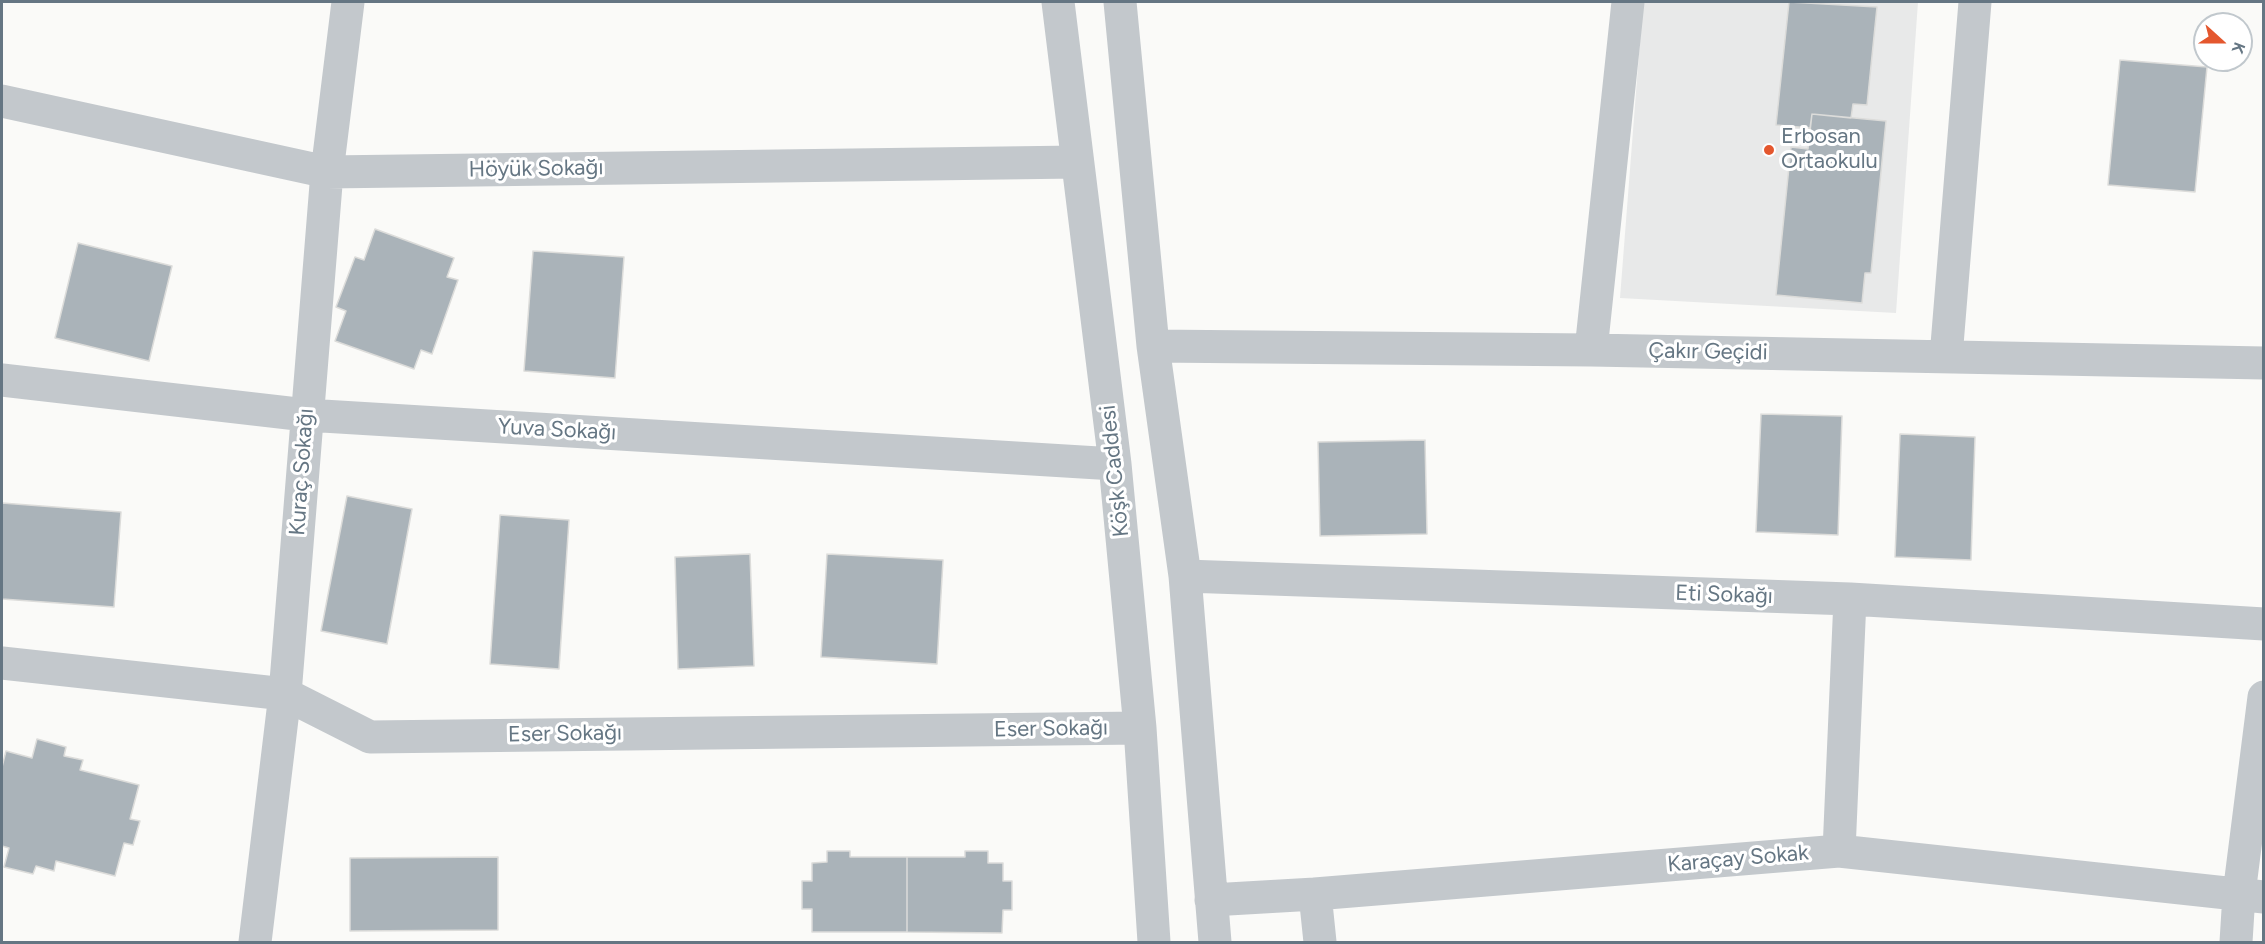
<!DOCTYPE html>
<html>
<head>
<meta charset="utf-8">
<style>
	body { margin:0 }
	#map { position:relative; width:2265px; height:944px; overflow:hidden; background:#fafaf8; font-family:Figtree,sans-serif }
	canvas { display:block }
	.frame { position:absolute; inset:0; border:3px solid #657683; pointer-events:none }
	.north { position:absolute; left:2193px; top:12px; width:60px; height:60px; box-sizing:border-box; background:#fff; border:2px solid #c1c8cd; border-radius:50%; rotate:111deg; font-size:16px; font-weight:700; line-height:24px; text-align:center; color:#657683 }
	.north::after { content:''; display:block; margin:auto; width:21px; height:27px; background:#e4572e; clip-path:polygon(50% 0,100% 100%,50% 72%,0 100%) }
</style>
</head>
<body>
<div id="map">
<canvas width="2265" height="944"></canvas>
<div class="frame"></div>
<div class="north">K</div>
</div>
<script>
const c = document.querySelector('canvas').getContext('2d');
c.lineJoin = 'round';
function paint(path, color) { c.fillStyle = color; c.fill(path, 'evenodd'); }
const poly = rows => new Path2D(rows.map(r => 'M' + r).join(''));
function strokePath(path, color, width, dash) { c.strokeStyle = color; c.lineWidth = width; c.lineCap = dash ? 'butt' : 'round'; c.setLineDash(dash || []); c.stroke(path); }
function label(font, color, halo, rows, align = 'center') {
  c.font = font + ' Figtree,sans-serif'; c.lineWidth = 6; c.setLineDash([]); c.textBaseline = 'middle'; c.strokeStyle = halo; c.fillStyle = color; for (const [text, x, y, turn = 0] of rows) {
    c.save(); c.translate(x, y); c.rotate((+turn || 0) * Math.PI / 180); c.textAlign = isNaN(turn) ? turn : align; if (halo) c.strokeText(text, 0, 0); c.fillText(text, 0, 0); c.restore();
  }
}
const built = poly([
	[1643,2,1918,2,1896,313,1620,298]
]);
const building = poly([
	[1789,2,1877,7,1867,105,1853,104,1851,118,1812,114,1810,128,1776,125,1789,2],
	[2120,60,2207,67,2195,192,2108,185,2120,60],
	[1812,114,1886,121,1871,273,1865,273,1862,303,1776,295,1791,147,1808,149,1812,114],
	[375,229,454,258,447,277,458,280,432,354,421,350,414,369,335,341,346,311,336,307,355,257,364,260,375,229],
	[78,243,172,266,149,361,55,338,78,243],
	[533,251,624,257,615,378,524,371,533,251],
	[1761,414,1842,416,1838,535,1756,532,1761,414],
	[1900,434,1975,437,1971,560,1895,557,1900,434],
	[1425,440,1427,534,1320,536,1318,442,1425,440],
	[347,496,412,509,387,644,321,631,347,496],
	[2,503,121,512,114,607,2,599,2,503],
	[500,515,569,520,559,669,490,664,500,515],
	[750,554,754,666,678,669,675,557,750,554],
	[827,554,943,560,937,664,821,657,827,554],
	[37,739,66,747,64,756,83,760,80,770,139,785,130,819,140,821,133,845,124,843,115,876,56,861,54,871,36,866,33,874,4,867,9,848,2,846,2,767,6,751,32,758,37,739],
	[827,851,850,851,850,857,907,857,907,932,812,932,812,909,802,909,802,881,812,881,812,863,827,862,827,851],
	[965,851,988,851,988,863,1003,863,1003,881,1012,881,1012,910,1003,910,1002,933,907,932,907,857,965,857,965,851],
	[498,857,498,930,350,931,350,858,498,857]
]);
const minor = poly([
	[1058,2,1115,464,1140,728,1154,942],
	[1120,2,1153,346,1185,576,1215,942],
	[2,101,327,172,1077,162],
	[1153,346,1591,350,2264,363],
	[1591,350,1628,2],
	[1946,357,1975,2],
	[2,380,306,415,1115,464],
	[1185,576,1850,599,2264,624],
	[2,663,285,694,370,737,1140,728],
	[1839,851,1850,599],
	[1315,894,1320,942],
	[1211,900,1315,894,1839,851,2264,897],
	[255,942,285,694,327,172,348,2],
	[2236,942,2239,894,2264,697]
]);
const markers = [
	[1769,150,6,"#e4572e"]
];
const poiNames = [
	["Erbosan",1781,137],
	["Ortaokulu",1781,162]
];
const streetNames = [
	["Höyük Sokağı",536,169,-1],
	["Çakır Geçidi",1708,352,1],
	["Yuva Sokağı",557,430,3],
	["Köşk Caddesi",1115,471,-96],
	["Kuraç Sokağı",302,472,-86],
	["Eti Sokağı",1724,595,2],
	["Eser Sokağı",1051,729,-1],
	["Eser Sokağı",565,734,-1],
	["Karaçay Sokak",1738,859,-5]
];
paint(built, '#e8e9e9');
paint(building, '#aab3b9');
strokePath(building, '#dcdcda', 1.5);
strokePath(minor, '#c3c8cc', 33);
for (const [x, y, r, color] of markers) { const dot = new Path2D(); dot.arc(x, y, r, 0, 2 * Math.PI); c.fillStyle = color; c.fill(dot); strokePath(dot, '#fff', 2); }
label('22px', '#657683', '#fff', poiNames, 'left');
label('22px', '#657683', '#fff', streetNames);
</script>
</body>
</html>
